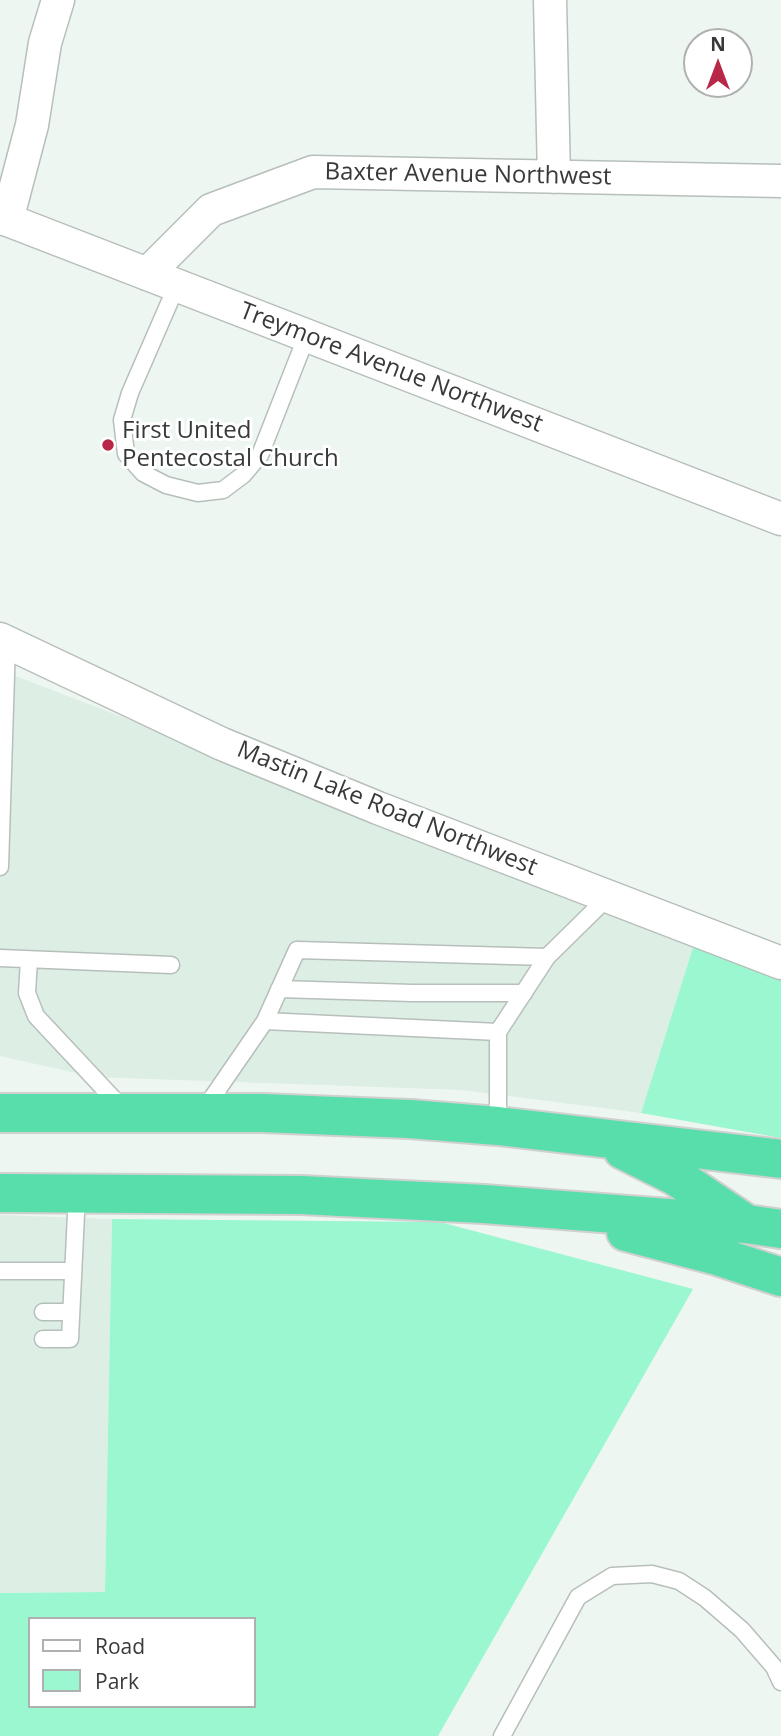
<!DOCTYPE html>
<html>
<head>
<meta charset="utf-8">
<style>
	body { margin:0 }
	#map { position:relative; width:781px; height:1736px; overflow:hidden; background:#eef6f2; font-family:"Open Sans",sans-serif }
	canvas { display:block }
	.legend { position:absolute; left:28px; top:1617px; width:228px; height:91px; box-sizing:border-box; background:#fff; border:2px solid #afb0b0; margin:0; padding:9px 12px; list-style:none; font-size:21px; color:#373a39 }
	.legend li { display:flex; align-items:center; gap:14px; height:35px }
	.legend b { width:35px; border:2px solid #afb0b0 }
	.north { position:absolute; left:683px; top:28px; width:70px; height:70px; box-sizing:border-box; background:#fff; border:2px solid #afb0b0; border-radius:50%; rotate:0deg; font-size:19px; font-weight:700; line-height:28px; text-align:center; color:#373a39 }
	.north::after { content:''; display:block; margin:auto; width:24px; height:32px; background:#b82747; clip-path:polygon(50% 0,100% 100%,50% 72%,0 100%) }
</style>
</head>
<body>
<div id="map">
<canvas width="781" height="1736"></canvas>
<ul class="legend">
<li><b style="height:9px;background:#fff"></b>Road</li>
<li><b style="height:19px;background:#9bf7cf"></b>Park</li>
</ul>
<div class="north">N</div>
</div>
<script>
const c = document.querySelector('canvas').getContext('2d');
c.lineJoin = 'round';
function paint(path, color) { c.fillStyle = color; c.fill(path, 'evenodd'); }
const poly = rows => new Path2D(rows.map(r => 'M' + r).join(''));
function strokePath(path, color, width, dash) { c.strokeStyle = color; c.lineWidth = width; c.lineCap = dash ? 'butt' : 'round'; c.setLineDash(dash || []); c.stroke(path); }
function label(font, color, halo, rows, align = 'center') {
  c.font = font + ' "Open Sans",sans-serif'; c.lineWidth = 6; c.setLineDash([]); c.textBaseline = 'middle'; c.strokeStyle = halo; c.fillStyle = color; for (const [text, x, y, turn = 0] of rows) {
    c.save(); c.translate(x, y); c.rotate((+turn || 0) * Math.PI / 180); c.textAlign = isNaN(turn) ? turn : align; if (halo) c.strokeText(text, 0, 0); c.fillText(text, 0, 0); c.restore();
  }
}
const built = poly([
	[0,670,696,938,641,1113,462,1090,94,1077,0,1056],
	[0,1215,112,1219,105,1592,0,1593]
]);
const green = poly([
	[696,938,781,971,781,1138,641,1113],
	[112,1219,440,1222,693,1289,438,1736,0,1736,0,1593,105,1592],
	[30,1619,254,1619,254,1706,30,1706]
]);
const lane = poly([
	[177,285,130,393,122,420,126,454,143,473,166,485,198,493,223,490,243,475,260,455,307,335],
	[0,867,7,643],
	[0,958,171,965],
	[29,960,27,993,36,1016,123,1109],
	[279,989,412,993,524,993],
	[265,1021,498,1032],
	[203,1111,265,1021,297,950,547,957],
	[498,1126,498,1032,547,957,609,896],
	[0,1271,73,1271],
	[43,1312,71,1312],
	[43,1339,70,1339,77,1193],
	[502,1736,578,1597,612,1576,652,1574,679,1581,705,1598,742,1630,774,1667,781,1682]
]);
const street = poly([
	[550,0,554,177],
	[0,217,781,519],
	[7,220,32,125,45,43,58,0],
	[147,274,211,210,313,172,781,181],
	[0,639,222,744,378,808,781,963]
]);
const highway = poly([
	[0,1113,262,1113,410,1119,498,1126,781,1159],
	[623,1150,675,1176,745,1223],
	[0,1193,301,1195,484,1204,746,1224,781,1229],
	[626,1232,717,1256,781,1277]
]);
const markers = [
	[108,445,7,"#b82747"]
];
const streetNames = [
	["Baxter Avenue Northwest",468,175,1],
	["Treymore Avenue Northwest",391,368,21],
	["Mastin Lake Road Northwest",387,809,22]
];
const poiNames = [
	["First United",122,431],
	["Pentecostal Church",122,459]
];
paint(built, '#ddeee5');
paint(green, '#9bf7cf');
strokePath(lane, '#b7bfbb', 19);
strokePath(street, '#b7bfbb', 35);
strokePath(highway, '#cfd0cf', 42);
strokePath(lane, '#fff', 16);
strokePath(street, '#fff', 32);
strokePath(highway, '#57deaa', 38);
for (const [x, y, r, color] of markers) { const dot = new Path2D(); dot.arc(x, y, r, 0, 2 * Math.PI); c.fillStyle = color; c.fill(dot); strokePath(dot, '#fff', 2.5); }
label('24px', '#373a39', '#fff', streetNames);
label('24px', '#373a39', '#fff', poiNames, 'left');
</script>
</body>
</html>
